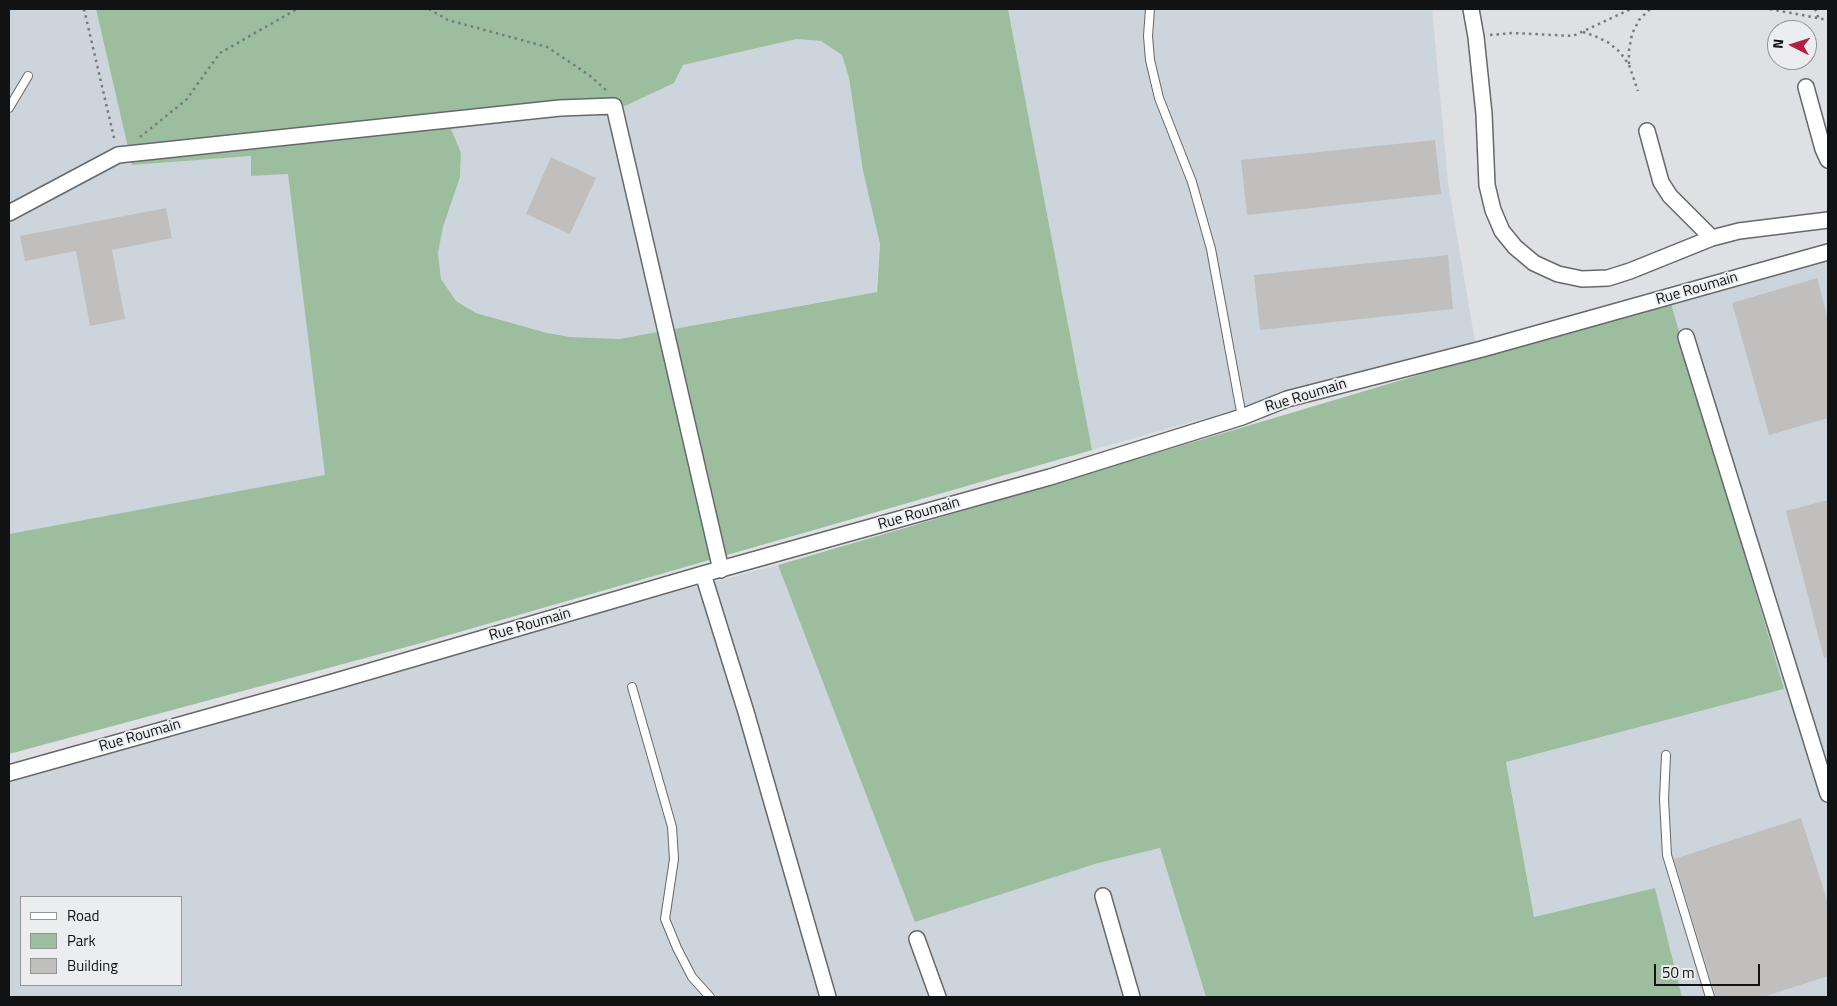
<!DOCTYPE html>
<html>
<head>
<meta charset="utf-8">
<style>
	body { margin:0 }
	#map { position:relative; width:1837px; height:1006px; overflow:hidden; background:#dee0e3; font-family:"Titillium Web",sans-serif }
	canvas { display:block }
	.frame { position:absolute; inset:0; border:10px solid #111213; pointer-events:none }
	.legend { position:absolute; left:20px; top:896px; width:162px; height:90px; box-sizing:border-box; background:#ebedf0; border:1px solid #949598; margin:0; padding:6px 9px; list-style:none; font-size:15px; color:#111213 }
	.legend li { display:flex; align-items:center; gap:10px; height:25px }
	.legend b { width:25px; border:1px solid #949598 }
	.north { position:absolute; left:1767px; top:20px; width:50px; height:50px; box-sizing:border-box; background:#ebedf0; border:1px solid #949598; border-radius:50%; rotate:275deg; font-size:14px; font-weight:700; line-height:20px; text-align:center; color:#111213 }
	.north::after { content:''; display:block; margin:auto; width:18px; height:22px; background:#b11f42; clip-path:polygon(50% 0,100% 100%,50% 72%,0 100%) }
	.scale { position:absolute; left:1654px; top:964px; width:106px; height:22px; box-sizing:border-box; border:2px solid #111213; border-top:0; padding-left:6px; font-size:15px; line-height:18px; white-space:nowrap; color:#111213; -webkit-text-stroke:4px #ebedf0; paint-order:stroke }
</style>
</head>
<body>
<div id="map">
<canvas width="1837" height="1006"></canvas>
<div class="frame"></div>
<ul class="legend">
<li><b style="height:6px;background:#fff"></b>Road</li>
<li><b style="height:14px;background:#9cbe9f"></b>Park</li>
<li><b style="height:14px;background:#c1bfbd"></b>Building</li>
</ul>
<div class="north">N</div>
<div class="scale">50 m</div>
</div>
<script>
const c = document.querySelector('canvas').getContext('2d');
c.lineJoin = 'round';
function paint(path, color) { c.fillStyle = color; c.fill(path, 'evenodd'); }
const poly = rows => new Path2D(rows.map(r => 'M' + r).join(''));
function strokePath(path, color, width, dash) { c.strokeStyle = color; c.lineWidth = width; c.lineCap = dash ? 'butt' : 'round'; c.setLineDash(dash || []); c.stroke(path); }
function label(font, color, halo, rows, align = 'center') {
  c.font = font + ' "Titillium Web",sans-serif'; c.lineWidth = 4; c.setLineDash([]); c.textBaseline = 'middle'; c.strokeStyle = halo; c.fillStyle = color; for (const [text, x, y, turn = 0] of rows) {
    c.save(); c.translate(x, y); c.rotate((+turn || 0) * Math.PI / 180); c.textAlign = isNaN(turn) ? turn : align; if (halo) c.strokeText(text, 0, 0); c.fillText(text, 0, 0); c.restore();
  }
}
const built = poly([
	[9,9,96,9,132,165,251,156,252,176,288,174,326,475,9,534],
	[1008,9,1432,9,1448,182,1475,342,1092,450],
	[797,39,821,41,842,55,849,78,863,171,880,244,876,292,619,339,595,340,547,333,476,313,455,301,441,279,438,253,443,227,460,177,461,153,450,129,625,106,674,83,683,65],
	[1828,257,1828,997,1682,997,1655,888,1534,917,1506,762,1783,689,1670,300],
	[778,565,915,921,1095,864,1160,848,1206,997,9,997,9,776,434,656],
	[21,897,181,897,181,985,21,985]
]);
const green = poly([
	[96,9,1008,9,1092,450,421,643,9,754,9,534,325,475,288,174,251,176,251,156,132,165],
	[797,39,821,41,842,55,849,78,863,171,880,244,877,292,619,339,571,337,547,333,476,313,456,301,441,279,438,253,443,227,460,177,461,153,451,129,625,106,674,83,683,65],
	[1670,300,1784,689,1506,762,1534,917,1655,888,1682,997,1206,997,1160,848,1095,864,915,922,778,565,905,528]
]);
const building = poly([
	[1435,140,1441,194,1247,215,1241,160],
	[551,157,596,178,570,234,526,214],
	[166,208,172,238,112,250,125,319,90,326,76,251,25,261,20,236],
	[1448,255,1453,309,1260,330,1254,275],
	[1817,278,1828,319,1828,418,1769,435,1732,303],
	[1828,500,1828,657,1824,658,1786,511],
	[1801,818,1828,903,1828,976,1763,997,1716,997,1674,859]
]);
const path = poly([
	[84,9,115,142],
	[429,9,448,20,547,47,589,75,606,90,606,93],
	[1770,9,1828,20],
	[1815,9,1819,19],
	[1583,32,1595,36,1609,43,1620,52,1629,65,1638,91],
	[1490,35,1513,33,1573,36,1631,9],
	[1629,64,1629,50,1632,34,1639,20,1650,9],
	[140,137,186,100,220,53,297,9]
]);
const lane = poly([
	[1150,9,1148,36,1150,60,1159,98,1192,182,1211,249,1242,417],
	[9,108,28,76],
	[632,687,672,827,674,859,665,919,677,948,692,977,710,997],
	[1666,755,1664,799,1667,855,1710,997]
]);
const street = poly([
	[1471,9,1476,37,1484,114,1487,185,1493,210,1502,231,1515,247,1534,263,1558,274,1582,279,1608,278,1630,271,1712,238,1739,231,1828,220],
	[1806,87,1823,149,1828,160],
	[1647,131,1661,182,1670,196,1712,238],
	[9,213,118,155,560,108,614,106,721,570],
	[1686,337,1828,794],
	[703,574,746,712,828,997],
	[9,773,333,682,703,574,1050,477,1242,417,1287,399,1482,349,1828,252],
	[1103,896,1132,997],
	[917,939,938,997]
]);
const streetNames = [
	["Rue Roumain",1697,289,-16],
	["Rue Roumain",1306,396,-17],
	["Rue Roumain",919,514,-16],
	["Rue Roumain",530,625,-16],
	["Rue Roumain",140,736,-16]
];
paint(built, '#ccd5dc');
paint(green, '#9cbe9f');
paint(building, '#c1bfbd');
strokePath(lane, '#66686a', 10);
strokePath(street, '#66686a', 18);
strokePath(path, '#797b7d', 2.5, [2.5, 4]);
strokePath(lane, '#fff', 8);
strokePath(street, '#fff', 15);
label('15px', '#111213', '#ebedf0', streetNames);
</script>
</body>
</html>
